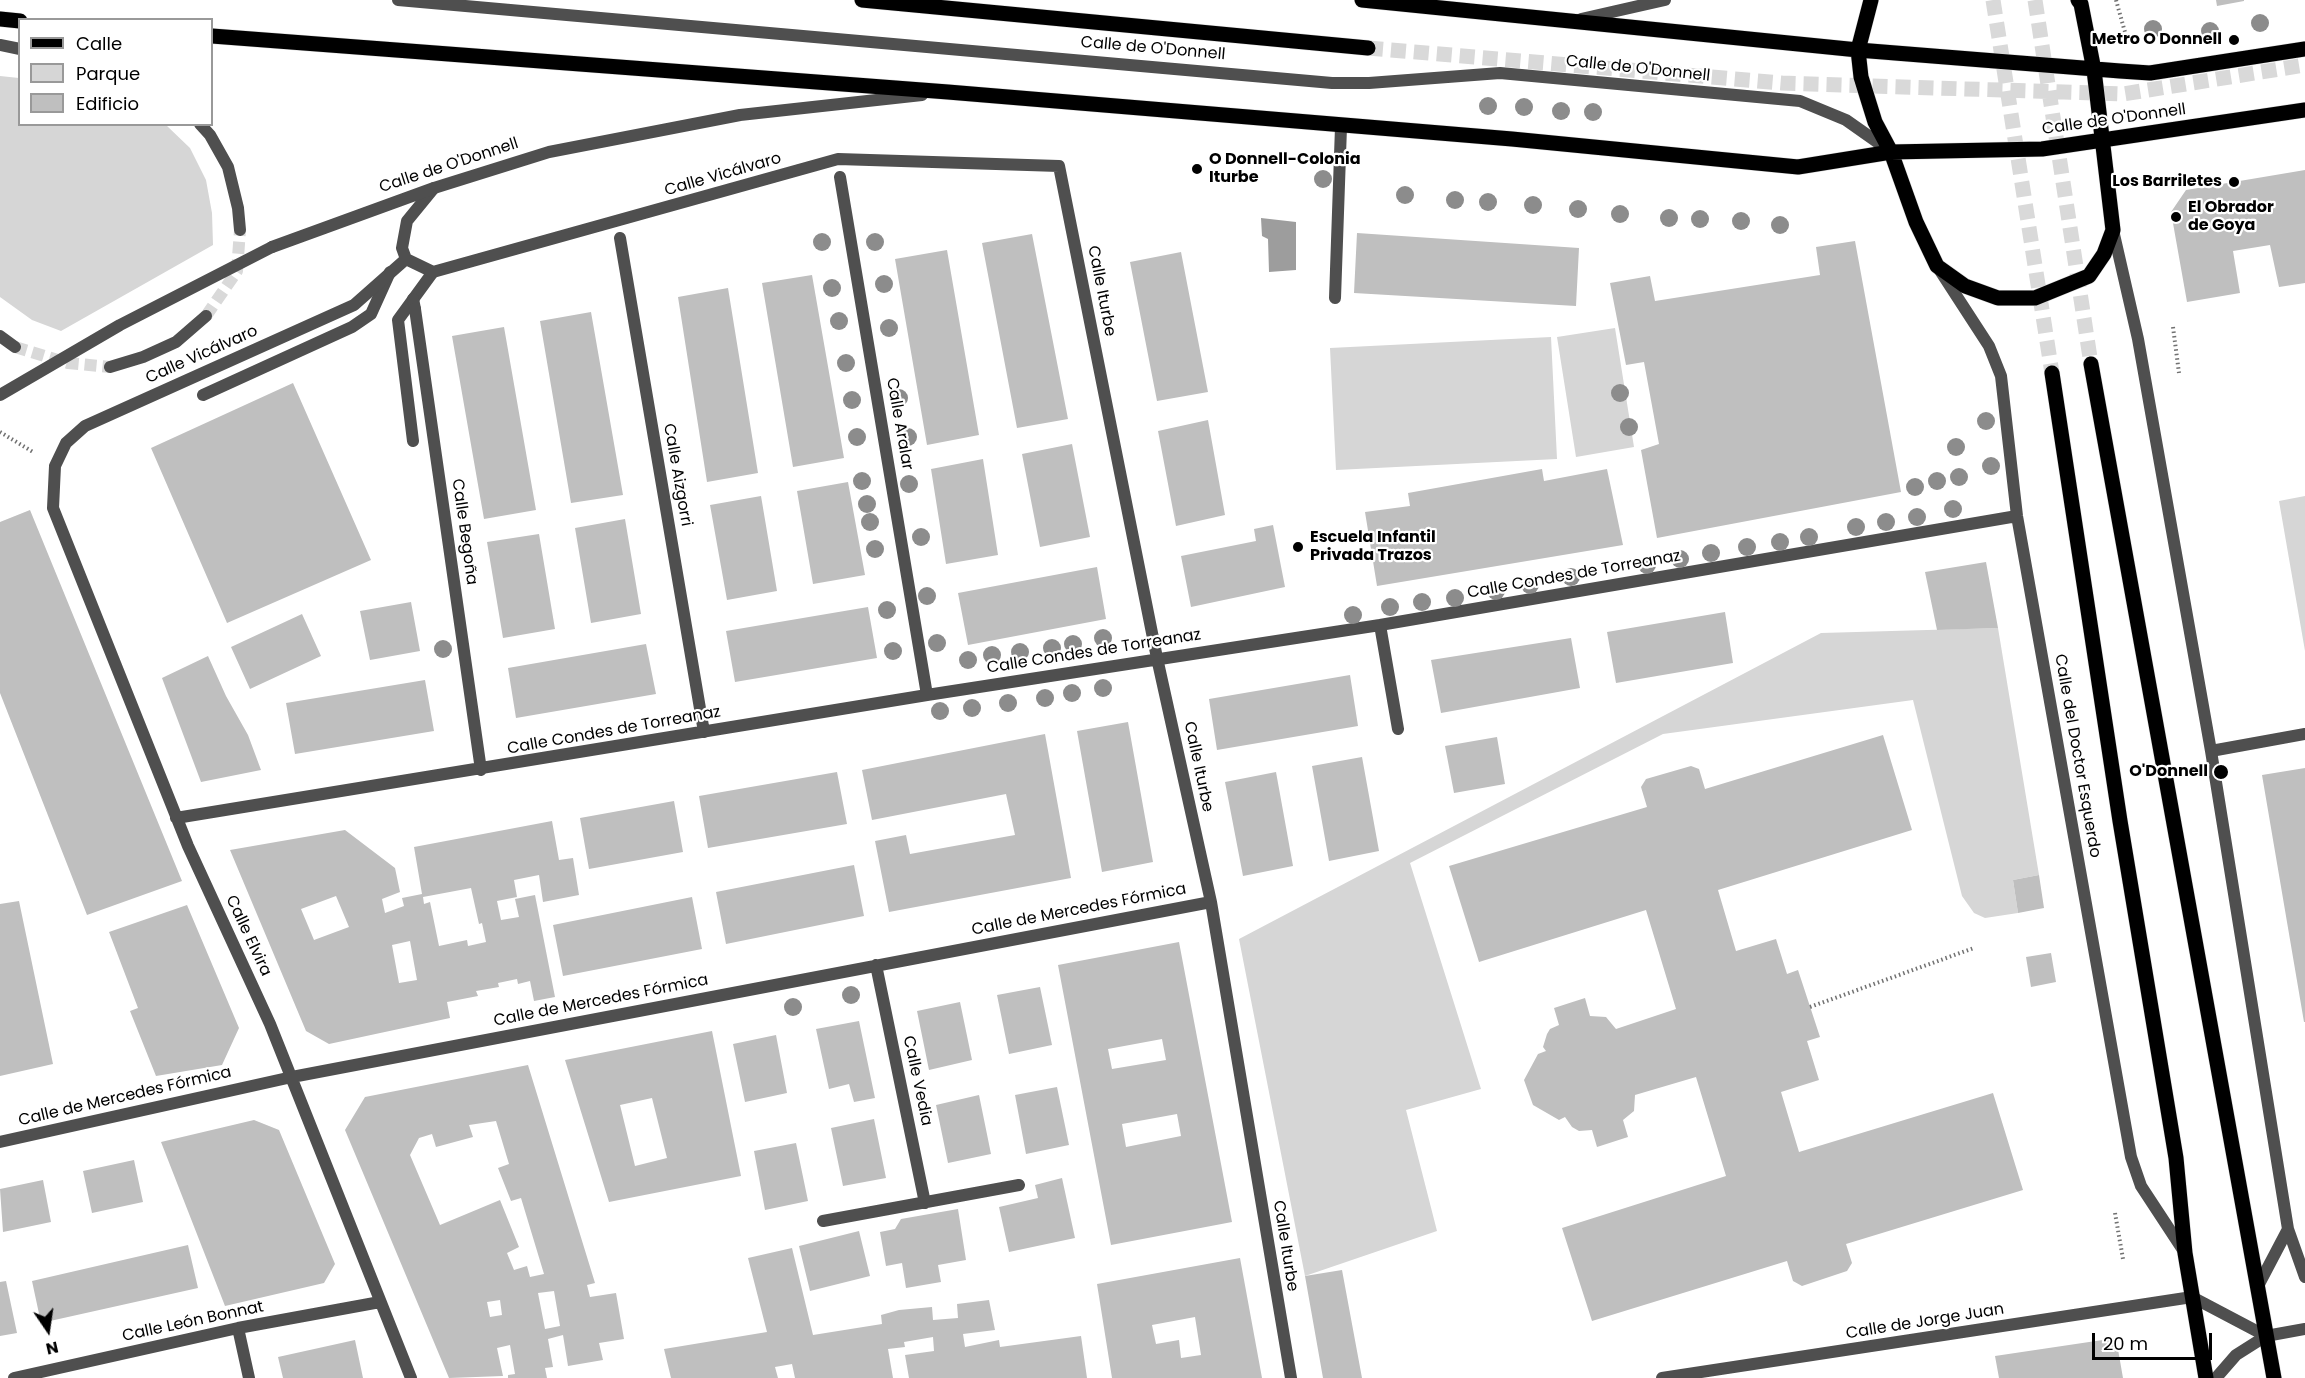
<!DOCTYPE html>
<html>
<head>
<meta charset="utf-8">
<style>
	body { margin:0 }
	#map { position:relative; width:2305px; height:1378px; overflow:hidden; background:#fff; font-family:Poppins,sans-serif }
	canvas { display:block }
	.legend { position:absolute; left:18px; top:18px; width:195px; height:108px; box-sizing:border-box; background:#fff; border:2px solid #999; margin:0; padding:8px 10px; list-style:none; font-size:18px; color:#000 }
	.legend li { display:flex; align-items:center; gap:12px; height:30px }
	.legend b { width:30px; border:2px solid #999 }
	.north { position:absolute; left:18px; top:1300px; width:60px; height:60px; -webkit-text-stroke:4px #fff; paint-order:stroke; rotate:167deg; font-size:16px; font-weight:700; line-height:24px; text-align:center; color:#000 }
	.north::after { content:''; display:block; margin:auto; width:21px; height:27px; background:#000; clip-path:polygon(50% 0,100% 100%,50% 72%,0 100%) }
	.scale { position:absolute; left:2092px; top:1333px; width:120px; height:27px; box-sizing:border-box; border:3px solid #000; border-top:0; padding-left:8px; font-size:18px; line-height:21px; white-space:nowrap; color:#000; -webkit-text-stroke:4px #fff; paint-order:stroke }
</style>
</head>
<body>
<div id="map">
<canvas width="2305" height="1378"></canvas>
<ul class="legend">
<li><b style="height:8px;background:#000"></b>Calle</li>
<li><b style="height:16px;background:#d6d6d6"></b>Parque</li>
<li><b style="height:16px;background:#bfbfbf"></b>Edificio</li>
</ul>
<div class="north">N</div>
<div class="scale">20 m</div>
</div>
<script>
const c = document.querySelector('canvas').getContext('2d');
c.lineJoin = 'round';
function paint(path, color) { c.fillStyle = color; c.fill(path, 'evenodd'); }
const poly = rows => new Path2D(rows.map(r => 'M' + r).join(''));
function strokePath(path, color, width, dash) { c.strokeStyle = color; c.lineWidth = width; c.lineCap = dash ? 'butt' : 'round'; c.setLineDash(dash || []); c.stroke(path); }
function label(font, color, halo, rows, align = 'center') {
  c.font = font + ' Poppins,sans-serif'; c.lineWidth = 4.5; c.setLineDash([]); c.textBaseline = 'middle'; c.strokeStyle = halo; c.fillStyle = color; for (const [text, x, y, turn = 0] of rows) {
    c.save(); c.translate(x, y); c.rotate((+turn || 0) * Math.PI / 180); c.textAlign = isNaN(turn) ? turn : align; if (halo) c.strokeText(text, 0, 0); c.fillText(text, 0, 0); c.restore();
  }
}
const green = poly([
	[0,76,19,78,20,124,166,125,190,148,206,180,212,213,213,245,61,331,32,320,0,297],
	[1615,328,1634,447,1576,457,1557,337],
	[1551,337,1557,459,1336,470,1330,348],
	[2305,496,2305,651,2279,501],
	[1998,628,2039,875,2013,880,2018,913,1985,918,1974,913,1962,896,1913,700,1663,734,1410,863,1481,1089,1406,1110,1437,1231,1305,1276,1239,939,1821,633]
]);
const water = poly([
	[1261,218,1296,222,1296,270,1269,272,1268,239,1262,236]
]);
const building = poly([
	[2216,0,2244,0,2244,1,2217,6],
	[2305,170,2305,283,2279,287,2270,245,2233,251,2240,293,2187,302,2171,212,2186,190],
	[1357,233,1579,248,1576,306,1354,293],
	[1032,234,1068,419,1017,428,982,243],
	[1855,241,1901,492,1657,538,1641,450,1659,444,1644,362,1626,365,1610,283,1650,276,1655,301,1820,275,1816,247],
	[947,250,979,435,927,445,895,259],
	[1181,252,1208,392,1157,401,1130,262],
	[812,275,844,458,793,467,762,283],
	[728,288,758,473,707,482,678,297],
	[591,312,623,495,571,503,540,321],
	[504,327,536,510,484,519,452,336],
	[293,383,371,560,227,623,151,448],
	[1208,420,1225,515,1176,526,1158,431],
	[1072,444,1090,537,1040,547,1022,454],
	[983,459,998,555,946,564,931,469],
	[1542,469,1544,481,1607,469,1623,545,1377,586,1365,512,1410,506,1408,493],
	[848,482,865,575,813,584,797,491],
	[761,496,777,591,727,600,710,505],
	[30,510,182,881,87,915,0,693,0,522],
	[625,519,641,614,591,623,575,528],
	[1273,525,1285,587,1191,607,1181,556,1256,541,1254,529],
	[539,534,555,629,503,638,487,542],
	[1986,562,1998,628,1937,630,1925,572],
	[1097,567,1106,619,968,645,958,593],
	[411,602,420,651,370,660,360,611],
	[868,607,877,658,735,682,726,631],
	[1725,612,1733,663,1616,683,1607,632],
	[302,614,321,656,250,689,231,647],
	[1571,638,1580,688,1441,713,1431,660],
	[646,644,656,694,516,718,508,668],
	[208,656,226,696,248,735,261,770,201,782,162,678],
	[1350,675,1358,726,1217,750,1209,699],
	[425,680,434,731,295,754,286,703],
	[1128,722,1153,862,1102,872,1077,731],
	[1045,734,1071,878,889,912,875,841,906,835,910,854,1015,835,1006,794,872,820,862,770],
	[1883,735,1912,830,1718,890,1736,951,1776,939,1787,974,1798,970,1820,1037,1807,1041,1819,1080,1781,1092,1799,1152,1993,1093,2023,1190,1846,1244,1852,1263,1847,1271,1802,1286,1793,1281,1787,1261,1592,1321,1562,1228,1726,1176,1696,1077,1635,1095,1634,1111,1623,1120,1628,1137,1597,1147,1592,1130,1579,1131,1572,1127,1565,1117,1559,1120,1533,1105,1524,1080,1538,1054,1546,1051,1543,1047,1547,1034,1550,1029,1559,1025,1554,1008,1585,998,1590,1016,1606,1017,1616,1029,1676,1009,1646,910,1479,962,1449,866,1647,807,1641,787,1646,779,1691,766,1699,769,1705,789],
	[1497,737,1505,784,1454,793,1445,746],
	[1362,757,1379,851,1329,861,1312,766],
	[2305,768,2305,1022,2304,1022,2262,775],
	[837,772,847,824,708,848,699,796],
	[1276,772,1293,866,1243,876,1225,782],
	[674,801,683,852,589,869,580,818],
	[552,821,559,860,573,858,579,895,543,902,539,875,514,880,517,897,497,901,501,920,519,917,515,899,535,895,555,997,534,1001,530,981,518,984,517,979,498,983,499,987,476,991,478,996,447,1002,450,1018,329,1044,306,1031,230,850,345,830,395,868,400,892,382,899,385,913,404,906,402,898,422,894,414,847],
	[471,888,479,924,482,923,486,942,468,946,467,940,439,946,430,902,424,904,423,897],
	[336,896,349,927,314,940,301,909],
	[410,941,417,980,399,983,392,945],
	[854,865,864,916,726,944,716,892],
	[2039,875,2044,908,2018,913,2013,880],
	[692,897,702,949,563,976,553,925],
	[19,901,53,1064,0,1076,0,904],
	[187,905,239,1028,222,1065,156,1076,130,1011,138,1008,109,932],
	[1179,942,1232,1222,1111,1245,1058,965],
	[1162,1039,1166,1060,1112,1069,1108,1049],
	[1177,1114,1181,1136,1126,1147,1122,1124],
	[2051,953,2056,982,2031,987,2026,957],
	[1040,987,1052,1045,1009,1054,997,995],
	[960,1002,972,1060,929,1070,917,1011],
	[859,1021,875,1098,854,1102,849,1084,829,1089,816,1029],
	[712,1031,741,1176,609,1202,565,1060],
	[652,1098,667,1158,635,1166,620,1105],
	[776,1035,787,1093,745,1102,733,1044],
	[528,1065,595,1283,587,1285,590,1297,616,1293,624,1339,599,1343,603,1360,568,1366,563,1335,548,1339,553,1367,545,1368,547,1378,508,1378,508,1375,515,1374,510,1345,497,1348,503,1376,449,1378,345,1130,365,1097],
	[496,1121,509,1164,498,1168,511,1201,521,1198,544,1274,530,1277,527,1266,514,1270,507,1253,519,1247,500,1200,440,1225,410,1155,419,1138,432,1134,436,1147,473,1137,469,1125],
	[554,1291,560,1326,545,1329,538,1293],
	[500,1300,502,1315,490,1317,487,1302],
	[1057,1087,1069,1145,1026,1154,1015,1095],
	[979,1095,991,1154,948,1163,936,1105],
	[874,1119,886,1178,843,1186,831,1128],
	[254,1120,279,1130,335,1264,324,1283,225,1306,161,1142],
	[796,1143,808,1201,765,1210,754,1151],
	[134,1160,143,1202,92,1213,83,1171],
	[1062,1178,1075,1238,1009,1252,999,1207,1038,1198,1035,1185],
	[43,1180,51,1222,3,1232,0,1189],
	[958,1209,966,1260,938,1265,941,1282,906,1288,902,1263,886,1266,880,1232,895,1229,901,1219],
	[859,1231,870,1276,810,1291,799,1246],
	[188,1245,198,1288,41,1323,32,1281],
	[792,1248,813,1335,882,1324,881,1315,899,1310,932,1307,933,1320,958,1318,957,1304,989,1300,995,1330,963,1334,965,1347,999,1340,1000,1347,1081,1336,1087,1378,909,1378,905,1355,934,1351,933,1337,904,1342,905,1347,888,1349,893,1378,795,1378,792,1364,775,1367,778,1378,671,1378,664,1349,767,1332,748,1258],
	[1240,1258,1262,1378,1112,1378,1097,1284],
	[1195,1317,1201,1355,1181,1358,1179,1340,1156,1344,1152,1325],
	[1342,1270,1362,1378,1323,1378,1305,1276],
	[6,1281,17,1333,0,1336,0,1282],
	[2116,1338,2123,1378,1999,1378,1995,1356],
	[355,1340,363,1378,283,1378,278,1357]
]);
const tertiaryTunnel = poly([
	[206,316,237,271,240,230],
	[15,347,68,363,110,367]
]);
const primaryTunnel = poly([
	[1993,0,2052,373],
	[2035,0,2091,364],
	[1368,48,1782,83,2123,94,2305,65]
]);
const path = poly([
	[2116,0,2128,43],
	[2173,327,2179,373],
	[0,432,33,452],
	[1810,1007,1974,948],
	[2115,1213,2123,1259]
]);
const service = poly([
	[398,0,1332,83,1369,83,1500,73,1800,101,1846,120,1890,151],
	[1335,298,1341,127],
	[203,395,352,327,371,314,390,272],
	[413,441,398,320,433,272]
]);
const pedestrian = poly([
	[413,299,415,309]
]);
const minor = poly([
	[1581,19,1665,0],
	[840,177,927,695],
	[434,188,407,221,402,248,406,259,433,272,838,159,1059,166,1157,658,1211,902,1291,1378],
	[2113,230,2138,339,2211,751,2288,1229,2305,1277],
	[620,238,704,732],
	[406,259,354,305,85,426,66,443,55,466,53,508,188,846,270,1024,411,1378],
	[1939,269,1989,346,2001,376,2017,516,2131,1157,2141,1186,2185,1253],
	[415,309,481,770],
	[1380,625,1398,729],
	[2211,751,2305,734],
	[176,818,927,695,1380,625,2017,516],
	[876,965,925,1203],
	[0,1142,292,1077,1211,902],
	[823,1221,1019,1185],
	[2257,1288,2288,1229],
	[238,1328,249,1378],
	[14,1378,238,1328,380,1302],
	[1662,1378,2192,1297,2266,1336]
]);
const tertiary = poly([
	[0,45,20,49],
	[200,124,210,135,228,167,238,208,240,230],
	[272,247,434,188,549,152,740,115,922,95],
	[0,336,15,347],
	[110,367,143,357,176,342,206,316],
	[2216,1378,2236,1355,2266,1336,2305,1329]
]);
const primary = poly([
	[862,0,1368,48],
	[1362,0,1858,50,2120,71,2150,73,2305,49],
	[1871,0,1858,50,1861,77,1875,122,1891,152,1916,222,1937,266,1965,286,1998,298,2035,298,2089,276,2104,254,2113,230,2094,70,2081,4,2078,0],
	[0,19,20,21],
	[212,36,948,92,1512,139,1798,167,1891,152,2042,149,2305,110],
	[2091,364,2274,1378],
	[2052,373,2120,821,2176,1158,2185,1253,2206,1378]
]);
const tertiaryBridge = poly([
	[0,395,120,325,272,247]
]);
const trees = [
	[2260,23],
	[2153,29],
	[2210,31],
	[1488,106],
	[1524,107],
	[1561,111],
	[1593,112],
	[1323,179],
	[1405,195],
	[1455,200],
	[1488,202],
	[1533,205],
	[1578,209],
	[1620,214],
	[1669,218],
	[1700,219],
	[1741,221],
	[1780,225],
	[822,242],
	[875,242],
	[884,284],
	[832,288],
	[839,321],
	[889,328],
	[846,363],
	[1620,393],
	[899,398],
	[852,400],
	[1986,421],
	[1629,427],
	[857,437],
	[908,437],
	[1956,447],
	[1991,466],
	[1959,477],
	[862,481],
	[1937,481],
	[909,484],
	[1915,487],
	[867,504],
	[1953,509],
	[1917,517],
	[870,522],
	[1886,522],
	[1856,527],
	[921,537],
	[1809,537],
	[1780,542],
	[1747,547],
	[875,549],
	[1711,553],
	[1680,559],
	[1647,565],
	[1571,577],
	[1530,585],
	[1496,591],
	[927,596],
	[1455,598],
	[1422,602],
	[1390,607],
	[887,610],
	[1353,615],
	[1103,638],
	[937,643],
	[1073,644],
	[1052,648],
	[443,649],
	[893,651],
	[1020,652],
	[992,655],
	[968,660],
	[1103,688],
	[1072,693],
	[1045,698],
	[1008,703],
	[972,708],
	[940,711],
	[851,995],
	[793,1007]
];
const markers = [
	[2234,40,6,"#000"],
	[1197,169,6,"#000"],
	[2234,182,6,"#000"],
	[2176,217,6,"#000"],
	[1298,547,6,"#000"],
	[2221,772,8,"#000"]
];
const poiNames = [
	["Metro O Donnell",2222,40],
	["O Donnell-Colonia",1209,160,"left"],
	["Iturbe",1209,178,"left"],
	["Los Barriletes",2222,182],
	["El Obrador",2188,208,"left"],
	["de Goya",2188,226,"left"],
	["Escuela Infantil",1310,538,"left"],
	["Privada Trazos",1310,556,"left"],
	["O'Donnell",2208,772]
];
const streetNames = [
	["Calle de O'Donnell",1153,49,5],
	["Calle de O'Donnell",1638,69,6],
	["Calle de O'Donnell",2114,120,-8],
	["Calle de O'Donnell",449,166,-18],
	["Calle Vicálvaro",723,175,-16],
	["Calle Iturbe",1101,291,79],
	["Calle Vicálvaro",202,355,-24],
	["Calle Aralar",899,424,80],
	["Calle Aizgorri",677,475,80],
	["Calle Begoña",464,532,82],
	["Calle Condes de Torreanaz",1574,575,-10],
	["Calle Condes de Torreanaz",1094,652,-9],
	["Calle Condes de Torreanaz",614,731,-10],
	["Calle del Doctor Esquerdo",2077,756,80],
	["Calle Iturbe",1198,767,78],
	["Calle de Mercedes Fórmica",1079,910,-11],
	["Calle Elvira",248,936,65],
	["Calle de Mercedes Fórmica",601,1001,-11],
	["Calle Vedia",917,1081,78],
	["Calle de Mercedes Fórmica",125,1097,-13],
	["Calle Iturbe",1285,1246,81],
	["Calle León Bonnat",193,1322,-12],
	["Calle de Jorge Juan",1925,1322,-9]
];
paint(green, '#d6d6d6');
paint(water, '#9d9d9d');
paint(building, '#bfbfbf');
strokePath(tertiaryTunnel, '#d9d9d9', 12, [12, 6]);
strokePath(primaryTunnel, '#d9d9d9', 15, [15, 8]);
strokePath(primary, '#dbdbdb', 16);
strokePath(path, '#717171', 4, [1.5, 3]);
strokePath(service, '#4f4f4f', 12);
strokePath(pedestrian, '#4f4f4f', 12);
strokePath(minor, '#4f4f4f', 12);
strokePath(tertiary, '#4f4f4f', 12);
strokePath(primary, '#000', 15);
strokePath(tertiaryBridge, '#4f4f4f', 12);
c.fillStyle = '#8c8c8c';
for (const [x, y] of trees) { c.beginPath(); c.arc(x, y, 9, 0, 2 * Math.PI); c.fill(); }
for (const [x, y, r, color] of markers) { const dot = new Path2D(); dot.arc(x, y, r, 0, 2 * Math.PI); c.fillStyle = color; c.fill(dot); strokePath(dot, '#fff', 2); }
label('bold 16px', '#000', '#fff', poiNames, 'right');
label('16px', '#000', '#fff', streetNames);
</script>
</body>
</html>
